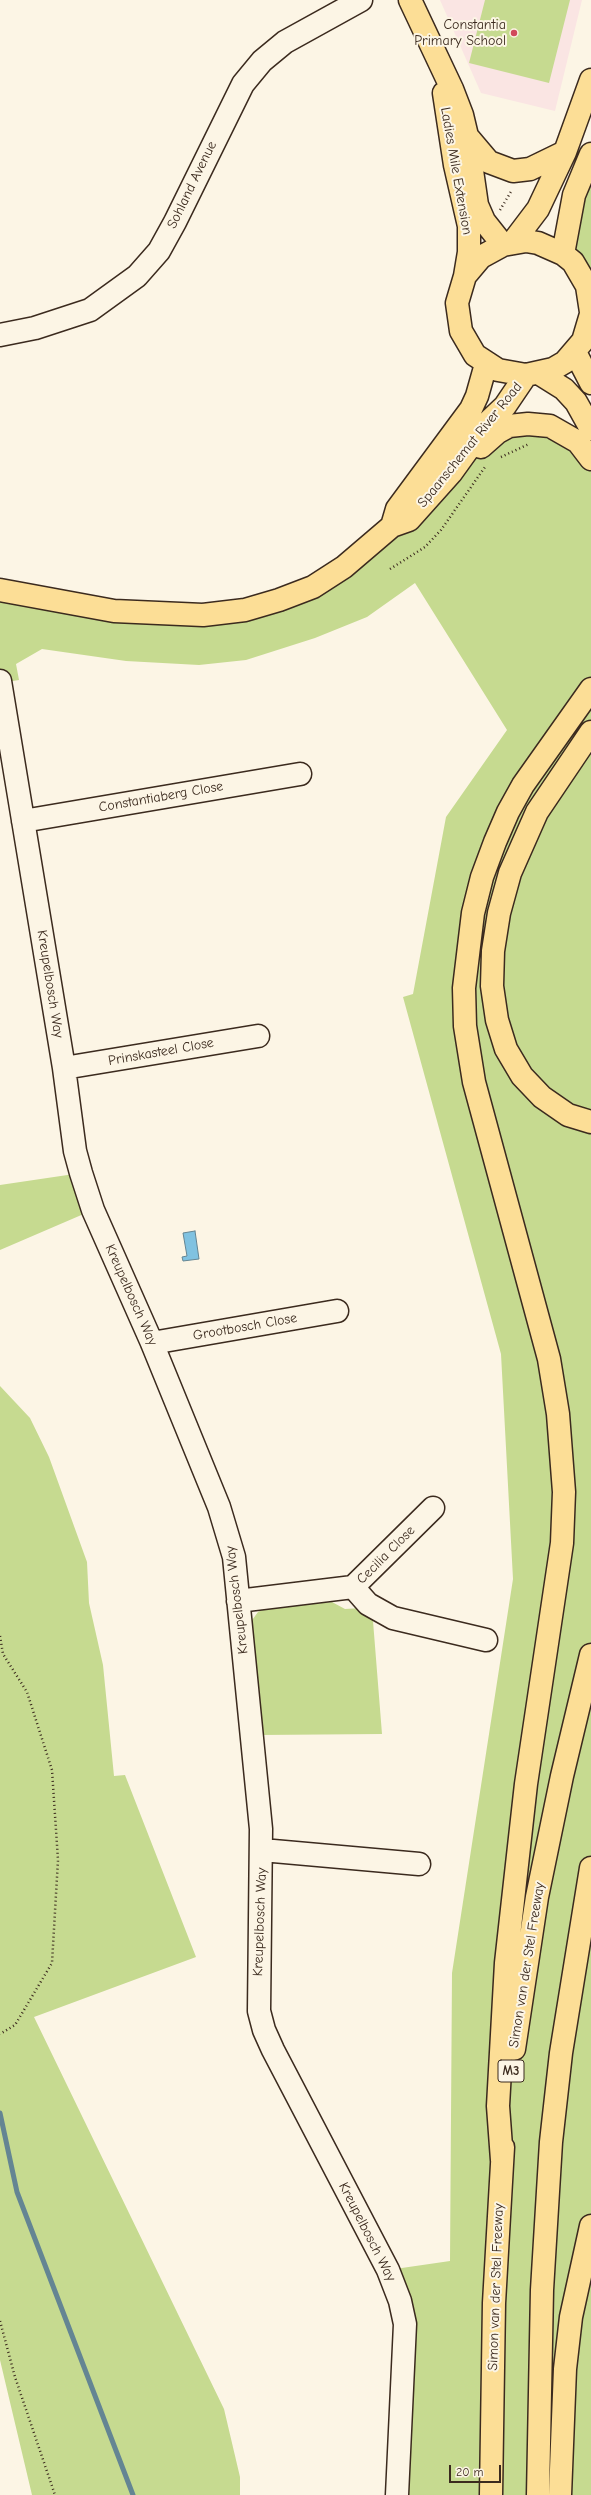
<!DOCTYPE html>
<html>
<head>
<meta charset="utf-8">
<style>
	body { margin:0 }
	#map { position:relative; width:591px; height:2495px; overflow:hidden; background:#fcf5e5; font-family:"Comic Neue",sans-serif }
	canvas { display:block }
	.scale { position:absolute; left:449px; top:2465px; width:52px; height:18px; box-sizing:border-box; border:2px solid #3b2a1e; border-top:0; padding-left:5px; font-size:12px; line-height:14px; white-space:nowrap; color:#3b2a1e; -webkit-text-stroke:3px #fcf5e5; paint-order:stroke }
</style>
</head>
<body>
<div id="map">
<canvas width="591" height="2495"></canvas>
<div class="scale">20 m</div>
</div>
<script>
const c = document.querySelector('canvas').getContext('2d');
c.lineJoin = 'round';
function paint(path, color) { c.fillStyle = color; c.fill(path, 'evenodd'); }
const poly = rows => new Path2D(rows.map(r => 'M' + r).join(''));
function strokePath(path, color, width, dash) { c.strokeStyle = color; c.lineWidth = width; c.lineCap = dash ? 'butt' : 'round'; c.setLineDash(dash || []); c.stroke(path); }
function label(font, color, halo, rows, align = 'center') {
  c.font = font + ' "Comic Neue",sans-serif'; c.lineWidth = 4; c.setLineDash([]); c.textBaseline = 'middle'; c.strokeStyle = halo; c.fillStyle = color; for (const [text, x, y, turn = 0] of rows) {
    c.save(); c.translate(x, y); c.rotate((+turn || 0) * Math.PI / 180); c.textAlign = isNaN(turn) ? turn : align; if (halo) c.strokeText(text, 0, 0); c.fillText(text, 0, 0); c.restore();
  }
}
const built = poly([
	[440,0,582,0,555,111,481,93]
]);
const green = poly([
	[485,0,570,0,549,83,469,63],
	[591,154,591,312,567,231],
	[528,424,591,459,591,2495,397,2495,405,2324,388,2270,450,2261,452,1973,513,1579,501,1354,403,997,413,994,446,817,507,730,415,583,367,617,315,638,246,660,199,665,126,661,42,649,16,664,19,680,0,683,0,590,162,615,313,587,467,461],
	[81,1173,93,1210,0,1250,0,1185],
	[0,1386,30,1418,49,1457,87,1562,89,1603,103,1665,114,1776,125,1775,196,1957,34,2017,224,2409,240,2477,240,2495,32,2495,0,2360],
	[332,1602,345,1609,362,1608,376,1615,373,1621,382,1734,260,1735,250,1623,258,1612,264,1609]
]);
const water = poly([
	[195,1231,199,1259,183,1261,182,1257,187,1256,183,1233,195,1231]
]);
const stream = poly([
	[0,2113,17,2192,133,2495]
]);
const path = poly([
	[500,210,512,190],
	[501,457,529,444],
	[390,569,425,547,441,530,485,467],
	[0,1636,3,1654,27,1692,52,1770,58,1860,52,1963,15,2025,0,2034],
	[0,2321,15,2377,55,2495]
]);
const minor = poly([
	[0,335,35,328,90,310,137,276,159,251,175,222,243,84,262,61,285,42,361,0],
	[0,681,64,1068,75,1151,81,1173,93,1210,152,1343,219,1507,234,1557,261,1829,259,2011,264,2030,273,2050,388,2270,400,2301,405,2324,397,2495],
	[23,821,300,774],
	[64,1068,258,1036],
	[152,1343,337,1311],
	[353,1587,368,1604,393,1618,486,1640],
	[238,1601,353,1587,433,1508],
	[262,1850,419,1864]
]);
const major = poly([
	[410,0,452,89,462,115,467,136,477,205,484,221,503,245],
	[444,93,455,165,469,226,469,252,465,276],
	[467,136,489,162,513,171,530,169,565,152],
	[513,242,538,209,565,152,591,80],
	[563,254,574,195,591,154],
	[591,312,587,286,573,262,563,254,538,243,526,241,503,245,481,257,465,276,457,303,461,331,475,355,498,370,526,375,553,369,565,362,583,341,591,314],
	[575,352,591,383],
	[540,374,564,389,576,402,591,429],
	[481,447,498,432,509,426,528,424,550,426,578,442,591,459],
	[392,526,397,509,471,409,477,396,486,364],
	[0,590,114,611,203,615,245,610,279,600,313,587,344,567,392,526,409,520,451,473,487,423,505,406,526,375]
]);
const highway = poly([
	[591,732,537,812,510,873,499,913,493,951,492,986,497,1020,506,1049,522,1076,542,1097,568,1115,591,1122],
	[514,2049,537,1897,562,1776,591,1655],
	[502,2160,498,2106,506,1963,526,1784,562,1543,564,1492,558,1414,549,1359,474,1082,465,1026,464,988,473,913,482,877,495,842,508,812,523,785,591,689],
	[491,2495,494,2303,503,2147],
	[538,2495,542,2290,551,2142,561,2053,591,1868],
	[560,2495,565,2369,571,2317,591,2226]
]);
const markers = [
	[514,33,4,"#d1495b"]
];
const shields = [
	[511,2071,26]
];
const shieldNames = [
	["M3",511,2071]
];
const poiNames = [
	["Constantia",506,25],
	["Primary School",506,41]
];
const streetNames = [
	["Ladies Mile Extension",456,171,80],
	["Sohland Avenue",192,185,-64],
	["Spaanschemat River Road",470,445,-51],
	["Constantiaberg Close",161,797,-10],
	["Kreupelbosch Way",50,984,81],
	["Prinskasteel Close",161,1052,-10],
	["Kreupelbosch Way",131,1295,66],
	["Grootbosch Close",245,1327,-10],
	["Cecilia Close",386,1555,-45],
	["Kreupelbosch Way",237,1600,-97],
	["Kreupelbosch Way",260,1922,-88],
	["Simon van der Stel Freeway",527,1965,-81],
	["Kreupelbosch Way",367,2232,63],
	["Simon van der Stel Freeway",496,2287,-88]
];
paint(built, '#fae5e3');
paint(green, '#c6da90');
paint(water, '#80c2e1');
strokePath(water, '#648593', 1);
strokePath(stream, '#648593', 5);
strokePath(minor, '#3b2a1e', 25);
strokePath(major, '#3b2a1e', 25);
strokePath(highway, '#3b2a1e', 25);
strokePath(path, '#3b2a1e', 2.5, [1, 3]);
strokePath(minor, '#fcf5e5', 22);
strokePath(major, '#fcde96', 22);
strokePath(highway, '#fcde96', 22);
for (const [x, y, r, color] of markers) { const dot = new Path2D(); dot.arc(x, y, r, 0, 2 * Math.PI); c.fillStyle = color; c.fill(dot); strokePath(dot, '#fcf5e5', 1.5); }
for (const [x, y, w] of shields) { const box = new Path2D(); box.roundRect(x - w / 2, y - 11, w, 22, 3); c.fillStyle = '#fcf5e5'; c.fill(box); strokePath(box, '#3b2a1e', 1); }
label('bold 13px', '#3b2a1e', null, shieldNames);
label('14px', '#3b2a1e', '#fcf5e5', poiNames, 'right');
label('14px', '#3b2a1e', '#fcf5e5', streetNames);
</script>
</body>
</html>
